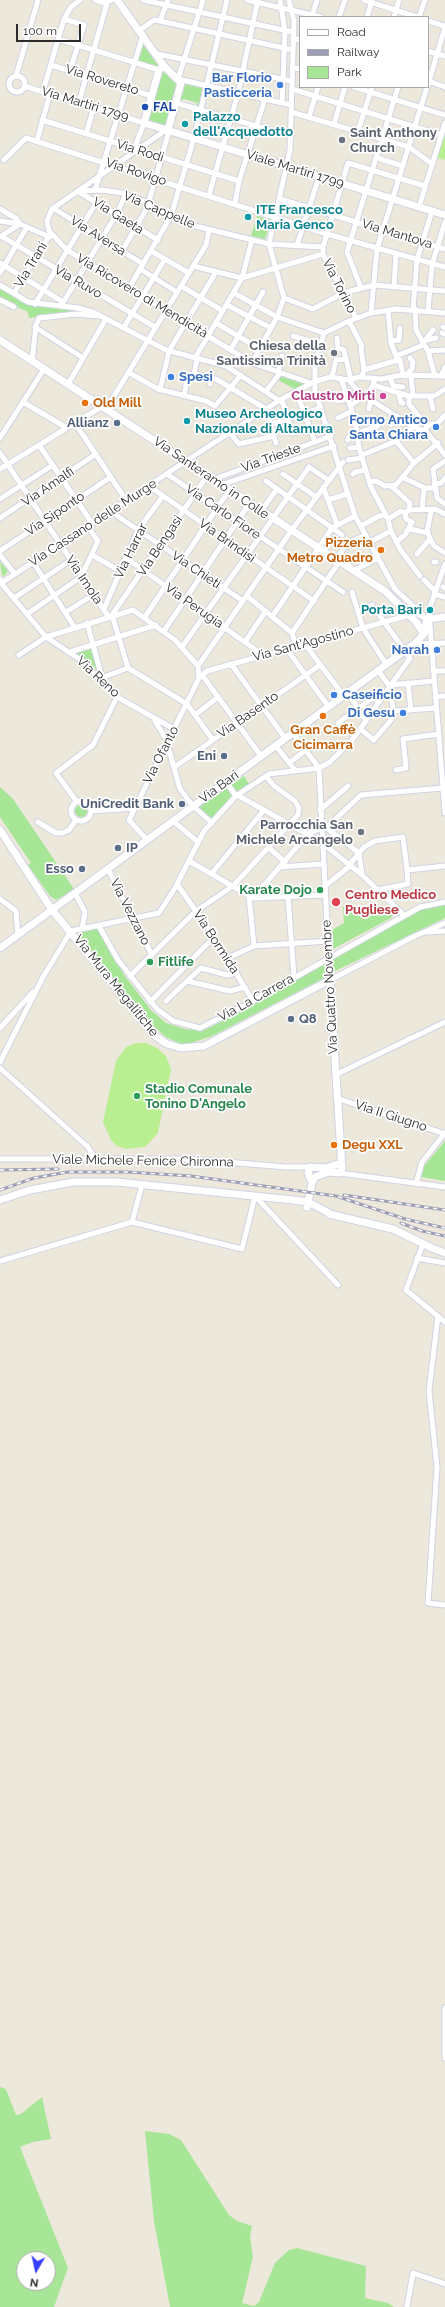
<!DOCTYPE html>
<html>
<head>
<meta charset="utf-8">
<style>
	body { margin:0 }
	#map { position:relative; width:445px; height:2307px; overflow:hidden; background:#ede8dc; font-family:Raleway,sans-serif }
	canvas { display:block }
	.legend { position:absolute; left:299px; top:16px; width:130px; height:72px; box-sizing:border-box; background:#fff; border:1px solid #aaa; margin:0; padding:5px 7px; list-style:none; font-size:12px; color:#2b2b2b }
	.legend li { display:flex; align-items:center; gap:8px; height:20px }
	.legend b { width:20px; border:1px solid #aaa }
	.north { position:absolute; left:16px; top:2251px; width:40px; height:40px; box-sizing:border-box; background:#fff; border:1px solid #aaa; border-radius:50%; rotate:189deg; font-size:11px; font-weight:700; line-height:16px; text-align:center; color:#2b2b2b }
	.north::after { content:''; display:block; margin:auto; width:14px; height:18px; background:#3740ff; clip-path:polygon(50% 0,100% 100%,50% 72%,0 100%) }
	.scale { position:absolute; left:16px; top:24px; width:65px; height:18px; box-sizing:border-box; border:2px solid #2b2b2b; border-top:0; padding-left:5px; font-size:12px; line-height:14px; white-space:nowrap; color:#2b2b2b; -webkit-text-stroke:3px #fff; paint-order:stroke }
</style>
</head>
<body>
<div id="map">
<canvas width="445" height="2307"></canvas>
<ul class="legend">
<li><b style="height:5px;background:#fff"></b>Road</li>
<li><b style="height:5px;background:#9e9eb6"></b>Railway</li>
<li><b style="height:11px;background:#a6e696"></b>Park</li>
</ul>
<div class="north">N</div>
<div class="scale">100 m</div>
</div>
<script>
const c = document.querySelector('canvas').getContext('2d');
c.lineJoin = 'round';
function paint(path, color) { c.fillStyle = color; c.fill(path, 'evenodd'); }
const poly = rows => new Path2D(rows.map(r => 'M' + r).join(''));
function strokePath(path, color, width, dash) { c.strokeStyle = color; c.lineWidth = width; c.lineCap = dash ? 'butt' : 'round'; c.setLineDash(dash || []); c.stroke(path); }
function label(font, color, halo, rows, align = 'center') {
  c.font = font + ' Raleway,sans-serif'; c.lineWidth = 3.5; c.setLineDash([]); c.textBaseline = 'middle'; c.strokeStyle = halo; c.fillStyle = color; for (const [text, x, y, turn = 0] of rows) {
    c.save(); c.translate(x, y); c.rotate((+turn || 0) * Math.PI / 180); c.textAlign = isNaN(turn) ? turn : align; if (halo) c.strokeText(text, 0, 0); c.fillText(text, 0, 0); c.restore();
  }
}
const green = poly([
	[142,43,159,67,137,60],
	[162,72,166,73,178,84,167,127,148,120],
	[185,84,203,88,199,107,196,106,198,103,184,99,180,101],
	[257,216,271,220,265,239,251,236],
	[0,289,27,304,71,309,71,313,29,318,28,312,0,299],
	[279,374,307,383,295,389,276,379],
	[0,562,8,571,4,576,2,575],
	[92,648,99,672,76,653],
	[244,776,249,784,235,795,211,819,198,808],
	[0,787,13,799,74,889,56,900,50,896,28,865,31,863,0,817],
	'75 811a6 6 0 1 1 12 0a6 6 0 1 1-12 0Z',
	[445,905,445,918,333,972,332,959,421,909],
	[352,906,353,915,391,906,393,912,391,918,333,949,332,930,344,923,343,907],
	[98,928,124,975,151,1010,166,1023,185,1029,202,1031,213,1026,325,962,326,977,212,1036,191,1043,181,1044,166,1037,151,1024,79,935,80,933],
	[445,1141,445,1181,421,1177,424,1166],
	[0,2087,6,2089,16,2115,21,2114,42,2097,51,2139,33,2142,20,2147,68,2268,54,2307,0,2307],
	[24,2259,48,2259,48,2283,24,2283],
	[145,2131,169,2134,181,2140,229,2215,237,2221,252,2226,250,2237,253,2257,242,2303,254,2306,259,2302,275,2263,289,2250,297,2248,366,2266,365,2298,388,2303,394,2307,170,2307,154,2221]
]);
const pitch = poly([
	[445,134,445,160,437,158],
	[136,1043,145,1043,157,1048,166,1056,171,1069,158,1133,145,1147,126,1149,117,1146,111,1140,103,1122,116,1061,126,1047]
]);
const street = poly([
	[95,0,105,3,112,0],
	[143,0,293,32],
	[203,0,178,79,291,105],
	[247,0,321,17],
	[280,0,285,31,282,103],
	[364,0,417,17],
	[312,16,317,0],
	[339,17,345,0],
	[367,17,372,1],
	[394,17,399,0],
	[419,17,425,0],
	[64,19,84,25,70,71],
	[160,21,168,0],
	[428,21,445,26],
	[140,30,154,20,160,21,293,50],
	[293,38,300,40],
	[58,39,159,70],
	[428,51,445,56],
	[157,54,292,81],
	[51,65,152,96],
	[292,67,300,69],
	'9 84a8 8 0 1 1 16 0a8 8 0 1 1-16 0Z',
	[16,76,38,0],
	[428,81,445,87],
	[428,85,445,27],
	[24,86,144,123,134,149],
	[354,87,445,115],
	[292,89,441,135],
	[43,91,64,19,71,7,80,0],
	[79,102,107,3],
	[176,103,291,136],
	[291,112,409,147,432,164],
	[309,117,318,87],
	[42,120,239,181],
	[334,124,345,87],
	[166,130,52,209,47,221,49,231,67,250,252,363,311,383],
	[358,131,372,87],
	[86,134,94,107],
	[37,141,50,93],
	[377,158,403,166],
	[4,160,26,138,327,234,445,267],
	[95,190,143,35],
	[78,191,102,190,122,193,148,203,187,224,269,244,323,247],
	[79,192,158,240],
	[209,195,238,93,258,0],
	[280,199,445,249],
	[235,203,239,181,265,99],
	[419,207,445,123],
	[53,208,143,264],
	[0,209,17,219,20,224],
	[0,221,20,224,50,237],
	[1,236,155,327],
	[0,237,20,224],
	[297,245,319,177],
	[122,251,147,208,169,131],
	[151,251,189,273],
	[0,263,63,302],
	[193,266,242,278,323,254],
	[140,269,177,292],
	[0,273,27,227],
	[0,285,28,302,78,308,93,312,166,350,226,366,283,403,292,433,310,428],
	[181,286,223,311],
	[394,287,396,254],
	[129,288,171,216,194,138,227,0],
	[361,288,347,252,398,87],
	[14,293,49,236],
	[234,293,277,317,324,333],
	[284,298,313,309,343,293,374,285,445,291],
	[0,300,14,307],
	[35,304,96,203],
	[227,305,271,328],
	[61,306,116,215,126,194],
	[413,309,417,260,432,211],
	[415,309,416,330,428,351,435,376],
	[388,310,391,343,398,361,400,360,403,375],
	[428,311,432,265,445,222],
	[371,313,377,249,427,87],
	[356,318,323,254,323,247,348,163,425,186],
	[349,321,362,346,361,348,364,370,362,377],
	[216,323,260,349],
	[35,327,83,358],
	[124,327,165,259],
	[443,327,445,328],
	[442,333,444,334],
	[293,336,319,344],
	[337,338,338,348,344,350,351,380],
	[427,340,436,338],
	[391,341,399,340,400,328],
	[231,349,263,292],
	[428,351,445,350],
	[396,356,421,346,433,330],
	[195,358,242,278,252,240],
	[197,359,194,374,212,378,210,384],
	[295,359,315,363],
	[32,361,36,325,39,318,76,314,99,316],
	[252,363,277,317,284,298,269,244,290,150,294,21,289,0],
	[364,370,398,360],
	[128,372,158,389,206,401,215,406,241,375],
	[278,372,282,356],
	[405,376,412,369,413,362,410,358],
	[441,376,445,367],
	[332,377,336,360,346,359],
	[390,377,393,386,403,387],
	[411,377,413,396],
	[216,379,266,409],
	[341,379,355,420,359,448,371,487,388,519,391,531,400,549,420,576],
	[349,380,356,389,371,400,410,425,427,432,445,455],
	[68,384,106,319],
	[373,385,409,396,434,396,445,389],
	[160,390,169,351,216,272],
	[266,391,280,373],
	[332,394,337,401,347,399],
	[399,394,401,403,403,403],
	[184,396,187,380],
	[409,396,409,404,427,426],
	[367,397,374,382],
	[430,397,433,409],
	[23,402,67,428],
	[300,402,315,442],
	[350,406,360,399,364,395],
	[266,409,276,443],
	[369,409,371,400],
	[338,418,352,411],
	[75,423,126,500],
	[271,424,321,408],
	[356,424,366,421],
	[391,425,397,416],
	[426,428,430,424,437,424,445,415],
	[311,431,327,425],
	[230,433,239,444,274,436],
	[357,433,378,426],
	[0,438,44,369],
	[348,440,348,438,352,435,357,434],
	[396,441,414,463],
	[39,445,92,523],
	[350,448,359,447],
	[0,453,108,616],
	[362,455,394,442,414,427],
	[348,460,362,458],
	[445,461,433,469,437,498,445,504],
	[0,469,111,401,206,245,209,230],
	[167,474,343,592],
	[283,474,316,497],
	[353,474,355,472,366,470],
	[207,476,112,615,128,668,187,704,213,740],
	[404,478,425,488,434,488],
	[212,480,331,436],
	[266,481,342,535],
	[369,482,376,481,385,486,396,485,414,463,438,443],
	[434,484,441,483,445,478],
	[221,485,334,446],
	[149,486,314,601],
	[391,486,410,503,409,510],
	[323,487,337,524],
	[0,499,53,465],
	[328,500,347,494],
	[422,510,424,488],
	[110,511,243,601],
	[261,511,277,489],
	[431,511,427,532,434,546,445,553],
	[0,518,96,454],
	[388,519,401,511,405,513,409,510,435,509,445,514],
	[361,526,379,516,386,515],
	[410,529,428,533],
	[370,542,391,531],
	[396,542,405,535,412,522,406,519,405,513],
	[0,551,111,477],
	[417,554,430,539],
	[0,555,15,574],
	[92,555,120,571],
	[126,558,263,655],
	[336,560,347,543,366,535],
	[33,562,75,628],
	[434,562,436,562],
	[353,571,378,558],
	[0,579,1,583,46,637,82,661,117,697,174,729],
	[424,580,435,591],
	[0,584,186,461,280,400,314,382,330,377,349,380,359,377,381,379,402,375,445,376],
	[443,587,445,588],
	[352,592,363,628,386,664],
	[434,594,445,597],
	[247,596,292,633,296,646],
	[14,598,71,560],
	[430,607,445,564],
	[104,609,138,530,163,496],
	[406,611,414,612,425,618],
	[66,612,93,595],
	[429,613,445,813],
	[27,614,81,577,98,541,87,526],
	[145,617,229,490],
	[272,617,332,528,355,516],
	[427,619,395,589,355,516,315,391,315,363,324,333,349,321,371,313,396,309,445,313],
	[87,623,102,677],
	[164,631,249,504],
	[292,633,339,562],
	[245,642,265,612],
	[304,643,343,695],
	[414,644,445,643],
	[182,647,309,467,328,480],
	[286,648,328,706],
	[70,652,156,625],
	[19,655,46,637,133,610,175,640,198,666,199,678,129,820,147,840],
	[231,664,285,738],
	[198,666,291,531,343,462],
	[433,671,445,671],
	[202,675,261,756],
	[101,678,128,668],
	[199,678,207,671,410,615],
	[408,683,411,710],
	[391,685,434,681],
	[347,692,366,720],
	[435,697,445,696],
	[393,711,436,708],
	[195,715,217,698],
	[155,721,166,739,180,789,193,806,212,823],
	[338,723,374,697,378,702],
	[360,729,374,740,391,720,393,709,390,687,378,670],
	[293,733,319,768,330,980,415,936,445,923],
	[275,745,295,770],
	[289,763,306,750],
	[176,766,320,665],
	[396,770,406,768,403,739,439,734],
	[226,782,236,796],
	[237,795,321,842,362,875,404,915],
	'71 811a10 10 0 1 1 20 0a10 10 0 1 1-20 0Z',
	[77,802,56,773,93,745,117,697],
	[320,810,348,786],
	[91,811,135,808],
	[173,821,198,842],
	[38,822,56,833,62,833,69,830,76,820],
	[324,826,359,853,362,875],
	[327,827,361,795,442,788],
	[269,848,285,862],
	[189,861,253,898,324,895],
	[350,864,364,847,375,841,403,837,407,870,445,866],
	[280,867,323,864],
	[108,869,152,955],
	[212,873,264,810],
	[177,884,214,937,253,1001],
	[324,887,351,865],
	[377,890,408,884,407,870],
	[75,893,85,912,82,929],
	[249,896,254,946],
	[288,897,294,977],
	[253,898,308,834,321,828],
	[0,899,16,911,18,935],
	[99,926,118,960,157,1009,173,1021,200,1028,246,1005,420,907,445,902],
	[427,932,445,931],
	[228,958,254,946,328,941],
	[130,976,196,911,233,886,298,815,299,808,295,801,274,786,266,776],
	[187,981,201,968,227,975,237,973],
	[166,1001,187,981,230,991,245,987],
	[150,1002,214,937],
	[0,1028,33,992],
	[0,1062,43,977,71,931,159,913,175,888,204,831,236,796,269,774,319,768,330,762,353,739,410,658,372,605],
	[0,1068,88,1147,95,1159],
	[335,1075,445,1022],
	[336,1098,445,1134],
	[0,1159,190,1159,286,1167,310,1167],
	[339,1173,445,1187],
	[416,1184,422,1162,445,1133],
	[255,1196,338,1285],
	[132,1222,242,1249,255,1196],
	[423,1244,406,1290,445,1322],
	[417,1258,445,1263],
	[0,1261,132,1222,142,1185],
	[438,1316,429,1391,437,1467,428,1603,445,1605],
	[445,2008,445,2058],
	[407,2307,413,2273,445,2284]
]);
const secondary = poly([
	[117,0,164,66,181,83,168,130],
	[164,66,159,70,144,123,445,215],
	[0,340,385,591,416,622,424,634],
	[0,830,52,910,154,1035,167,1044,181,1048,204,1046,330,980,342,1169,339,1173,329,1172,315,1177,312,1183,307,1207],
	[0,948,414,644,424,634,427,619,445,617],
	[312,1183,308,1173,310,1167,326,1168,338,1164,342,1166],
	[0,1200,30,1190,73,1182,117,1182,293,1200,308,1202,333,1215],
	[329,1214,393,1229,432,1248,445,1253]
]);
const rail = poly([
	[0,1170,58,1169],
	[0,1190,34,1178,68,1172,127,1172,191,1176,336,1196,405,1219,445,1228],
	[344,1195,445,1210],
	[401,1223,422,1231,445,1236]
]);
const markers = [
	[280,85,4,"#3f7fe0"],
	[145,107,4,"#1a4fb4"],
	[185,124,4,"#0f9aa8"],
	[342,140,4,"#6b7280"],
	[248,217,4,"#0f9aa8"],
	[334,353,4,"#6b7280"],
	[171,377,4,"#3f7fe0"],
	[383,396,4,"#d1479c"],
	[85,403,4,"#e8710a"],
	[187,421,4,"#0f9aa8"],
	[117,423,4,"#5c6f8a"],
	[436,427,4,"#3f7fe0"],
	[381,550,4,"#e8710a"],
	[430,610,4,"#0f9aa8"],
	[437,650,4,"#3f7fe0"],
	[334,695,4,"#3f7fe0"],
	[403,713,4,"#3f7fe0"],
	[323,716,4,"#e8710a"],
	[224,756,4,"#5c6f8a"],
	[182,804,4,"#5c6f8a"],
	[361,832,4,"#6b7280"],
	[118,848,4,"#5c6f8a"],
	[82,869,4,"#5c6f8a"],
	[320,890,4,"#2e9e5b"],
	[336,902,5,"#e0444e"],
	[150,962,4,"#2e9e5b"],
	[291,1019,4,"#5c6f8a"],
	[137,1096,4,"#2e9e5b"],
	[334,1145,4,"#e8710a"]
];
const shopNames = [
	["Bar Florio",272,78],
	["Pasticceria",272,93],
	["Spesi",179,377,"left"],
	["Forno Antico",428,420],
	["Santa Chiara",428,435],
	["Narah",429,650],
	["Caseificio",342,695,"left"],
	["Di Gesu",395,713]
];
const streetNames = [
	["Via Rovereto",102,80,17],
	["Via Martiri 1799",85,104,17],
	["Via Rodi",140,151,17],
	["Viale Martiri 1799",295,169,17],
	["Via Rovigo",136,172,18],
	["Via Cappelle",159,210,23],
	["Via Gaeta",118,216,32],
	["Via Mantova",397,234,17],
	["Via Aversa",98,236,32],
	["Via Trani",31,265,-59],
	["Via Ruvo",78,282,30],
	["Via Torino",339,286,63],
	["Via Ricovero di Mendicità",142,296,31],
	["Via Trieste",271,458,-20],
	["Via Santeramo in Colle",211,478,34],
	["Via Amalfi",48,487,-34],
	["Via Carlo Fiore",223,512,34],
	["Via Siponto",55,514,-34],
	["Via Cassano delle Murge",93,523,-33],
	["Via Brindisi",227,541,35],
	["Via Bengasi",160,546,-56],
	["Via Harrar",131,551,-64],
	["Via Chieti",196,570,34],
	["Via Imola",84,580,56],
	["Via Perugia",194,606,35],
	["Via Sant'Agostino",303,644,-15],
	["Via Reno",98,677,43],
	["Via Basento",248,715,-35],
	["Via Ofanto",161,755,-63],
	["Via Bari",219,787,-36],
	["Via Vezzano",130,912,63],
	["Via Bormida",216,942,57],
	["Via Mura Megalitiche",116,986,51],
	["Via Quattro Novembre",330,987,-93],
	["Via La Carrera",256,998,-29],
	["Via II Giugno",391,1116,18],
	["Viale Michele Fenice Chironna",143,1161,1]
];
const transitNames = [
	["FAL",153,107]
];
const cultureNames = [
	["Palazzo",193,117],
	["dell'Acquedotto",193,132],
	["ITE Francesco",256,210],
	["Maria Genco",256,225],
	["Museo Archeologico",195,414],
	["Nazionale di Altamura",195,429],
	["Porta Bari",422,610,"right"]
];
const worshipNames = [
	["Saint Anthony",350,133,"left"],
	["Church",350,148,"left"],
	["Chiesa della",326,346],
	["Santissima Trinità",326,361],
	["Parrocchia San",353,825],
	["Michele Arcangelo",353,840]
];
const hotelNames = [
	["Claustro Mirti",375,396]
];
const foodNames = [
	["Old Mill",93,403],
	["Pizzeria",373,543,"right"],
	["Metro Quadro",373,558,"right"],
	["Gran Caffè",323,730,"center"],
	["Cicimarra",323,745,"center"],
	["Degu XXL",342,1145]
];
const serviceNames = [
	["Allianz",109,423],
	["Eni",216,756],
	["UniCredit Bank",174,804],
	["IP",126,848,"left"],
	["Esso",74,869],
	["Q8",299,1019,"left"]
];
const leisureNames = [
	["Karate Dojo",312,890,"right"],
	["Fitlife",158,962],
	["Stadio Comunale",145,1089],
	["Tonino D'Angelo",145,1104]
];
const healthNames = [
	["Centro Medico",345,895],
	["Pugliese",345,910]
];
paint(green, '#a6e696');
paint(pitch, '#b9ee91');
strokePath(street, '#d1d2e4', 7);
strokePath(secondary, '#d1d2e4', 9);
strokePath(street, '#fff', 5);
strokePath(secondary, '#fff', 7);
strokePath(rail, '#9e9eb6', 3);
strokePath(rail, '#fff', 1.5, [4.5]);
for (const [x, y, r, color] of markers) { const dot = new Path2D(); dot.arc(x, y, r, 0, 2 * Math.PI); c.fillStyle = color; c.fill(dot); strokePath(dot, '#fff', 1.5); }
label('bold 13px', '#366cbe', '#fff', shopNames, 'right');
label('13px', '#2b2b2b', '#fff', streetNames);
label('bold 13px', '#164399', '#fff', transitNames, 'left');
label('bold 13px', '#0d838f', '#fff', cultureNames, 'left');
label('bold 13px', '#5b616d', '#fff', worshipNames, 'right');
label('bold 13px', '#b23c85', '#fff', hotelNames, 'right');
label('bold 13px', '#c56008', '#fff', foodNames, 'left');
label('bold 13px', '#4e5e75', '#fff', serviceNames, 'right');
label('bold 13px', '#27864d', '#fff', leisureNames, 'left');
label('bold 13px', '#be3a42', '#fff', healthNames, 'left');
</script>
</body>
</html>
